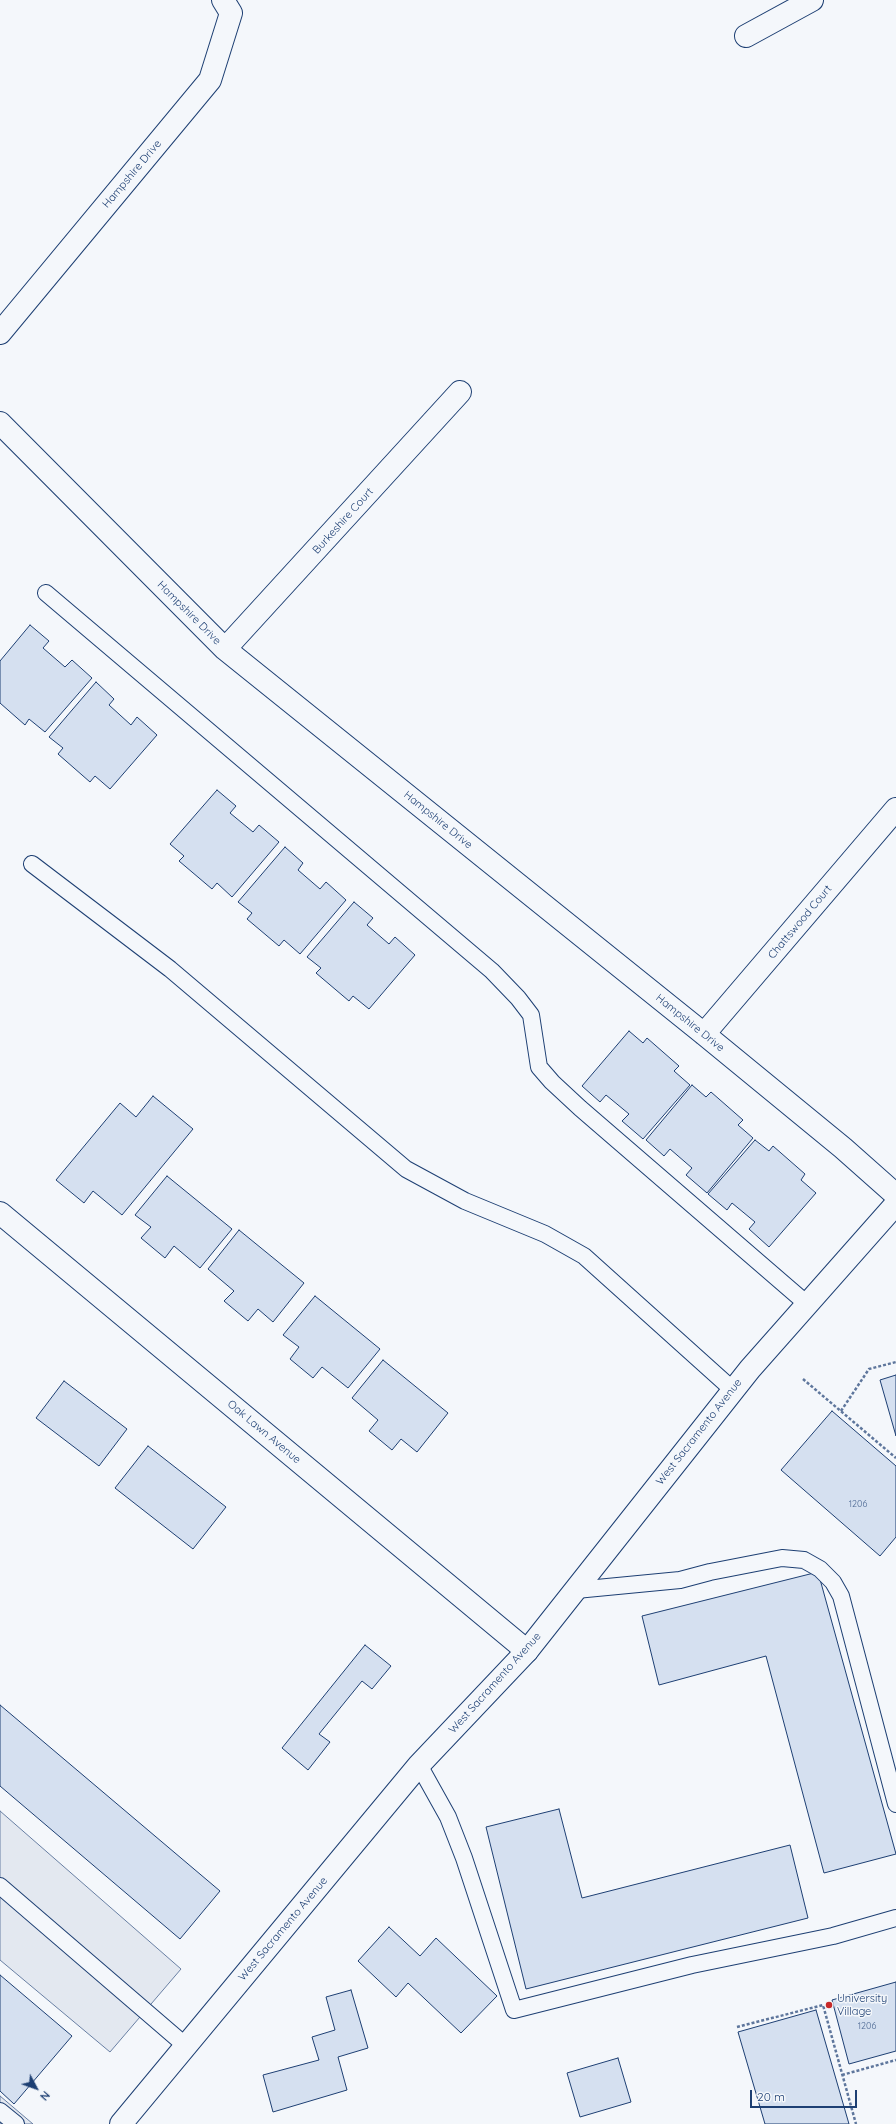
<!DOCTYPE html>
<html>
<head>
<meta charset="utf-8">
<style>
	body { margin:0 }
	#map { position:relative; width:896px; height:2124px; overflow:hidden; background:#f4f7fb; font-family:Quicksand,sans-serif }
	canvas { display:block }
	.north { position:absolute; left:16px; top:2068px; width:40px; height:40px; -webkit-text-stroke:3px #f4f7fb; paint-order:stroke; rotate:131deg; font-size:11px; font-weight:700; line-height:16px; text-align:center; color:#1d3f73 }
	.north::after { content:''; display:block; margin:auto; width:14px; height:18px; background:#1d3f73; clip-path:polygon(50% 0,100% 100%,50% 72%,0 100%) }
	.scale { position:absolute; left:750px; top:2090px; width:107px; height:18px; box-sizing:border-box; border:2px solid #1d3f73; border-top:0; padding-left:5px; font-size:12px; line-height:14px; white-space:nowrap; color:#1d3f73; -webkit-text-stroke:3px #f4f7fb; paint-order:stroke }
</style>
</head>
<body>
<div id="map">
<canvas width="896" height="2124"></canvas>
<div class="north">N</div>
<div class="scale">20 m</div>
</div>
<script>
const c = document.querySelector('canvas').getContext('2d');
c.lineJoin = 'round';
function paint(path, color) { c.fillStyle = color; c.fill(path, 'evenodd'); }
const poly = rows => new Path2D(rows.map(r => 'M' + r).join(''));
function strokePath(path, color, width, dash) { c.strokeStyle = color; c.lineWidth = width; c.lineCap = dash ? 'butt' : 'round'; c.setLineDash(dash || []); c.stroke(path); }
function label(font, color, halo, rows, align = 'center') {
  c.font = font + ' Quicksand,sans-serif'; c.lineWidth = 3; c.setLineDash([]); c.textBaseline = 'middle'; c.strokeStyle = halo; c.fillStyle = color; for (const [text, x, y, turn = 0] of rows) {
    c.save(); c.translate(x, y); c.rotate((+turn || 0) * Math.PI / 180); c.textAlign = isNaN(turn) ? turn : align; if (halo) c.strokeText(text, 0, 0); c.fillText(text, 0, 0); c.restore();
  }
}
const parking = poly([
	[0,1811,181,1969,110,2052,0,1960,0,1811],
	[0,2096,33,2124,0,2124,0,2096]
]);
const building = poly([
	[30,625,49,641,43,648,65,667,72,660,92,678,45,732,29,719,25,725,0,703,0,661,30,625],
	[96,682,114,699,109,705,131,725,137,717,157,735,110,789,95,776,90,782,58,754,63,748,49,737,96,682],
	[217,790,236,806,230,813,253,832,259,825,279,842,232,897,217,883,212,889,179,861,184,856,170,844,217,790],
	[285,847,303,863,298,870,320,889,326,882,346,900,300,954,284,940,279,946,247,919,252,913,238,902,285,847],
	[354,902,373,918,367,925,389,944,395,937,415,955,369,1009,353,996,349,1001,316,973,321,968,307,957,354,902],
	[629,1031,643,1043,647,1038,679,1066,674,1071,690,1085,643,1139,622,1121,629,1114,606,1095,600,1102,582,1086,629,1031],
	[692,1085,706,1097,711,1092,743,1120,738,1125,753,1138,707,1193,686,1175,692,1168,670,1149,664,1156,646,1140,692,1085],
	[153,1096,193,1129,122,1215,93,1191,84,1203,56,1180,120,1103,136,1117,153,1096],
	[755,1140,769,1151,773,1146,805,1174,801,1180,816,1193,769,1247,749,1229,755,1222,732,1203,727,1210,708,1194,755,1140],
	[167,1176,232,1229,200,1268,174,1246,165,1258,141,1238,151,1227,135,1215,167,1176],
	[239,1230,304,1283,273,1322,258,1309,248,1321,224,1301,234,1291,208,1269,239,1230],
	[315,1296,380,1349,348,1388,322,1367,313,1378,290,1359,299,1347,283,1335,315,1296],
	[383,1360,448,1413,417,1452,401,1439,392,1450,369,1431,378,1420,352,1398,383,1360],
	[896,1375,896,1436,880,1380,896,1375],
	[64,1381,127,1429,99,1466,36,1418,64,1381],
	[832,1411,896,1466,896,1537,880,1556,781,1470,832,1411],
	[148,1446,226,1507,193,1549,115,1488,148,1446],
	[818,1572,896,1854,824,1873,766,1656,659,1685,642,1616,818,1572],
	[365,1645,391,1666,372,1689,362,1681,319,1734,330,1742,308,1770,282,1748,365,1645],
	[0,1705,220,1891,180,1939,0,1786,0,1705],
	[559,1809,582,1898,790,1845,808,1918,526,1989,486,1827,559,1809],
	[389,1927,420,1956,436,1938,497,1996,461,2033,408,1983,396,1997,358,1961,389,1927],
	[0,1975,72,2036,14,2104,0,2091,0,1975],
	[896,1982,896,2051,849,2064,832,2000,896,1982],
	[351,1990,368,2048,338,2057,347,2090,273,2112,263,2075,319,2060,312,2037,335,2030,326,1997,351,1990],
	[816,2010,849,2124,765,2124,738,2032,816,2010],
	[618,2058,631,2102,580,2117,567,2073,618,2058]
]);
const path = poly([
	[803,1379,896,1458],
	[841,1411,869,1369,896,1362],
	[737,2027,823,2005,856,2124],
	[842,2075,896,2060]
]);
const lane = poly([
	[46,593,492,971,518,998,531,1015,539,1067,552,1082,580,1108,807,1304],
	[32,864,170,969,406,1169,465,1201,545,1234,584,1256,733,1390],
	[576,1590,680,1580,710,1572,782,1558,804,1560,820,1569,833,1582,841,1596,896,1804],
	[419,1765,448,1817,464,1858,514,2010,692,1965,833,1936,896,1918],
	[0,1886,186,2046],
	[0,2111,16,2124]
]);
const street = poly([
	[746,36,812,0],
	[0,333,210,80,231,13,223,0],
	[0,423,225,649,704,1034,843,1148,896,1195],
	[225,649,460,392],
	[704,1034,896,809],
	[0,1213,527,1651]
]);
const secondary = poly([
	[121,2124,419,1765,527,1651,750,1369,896,1204]
]);
const markers = [
	[829,2005,4,"#c62828"]
];
const numberNames = [
	["1206",858,1504],
	["1206",867,2026]
];
const streetNames = [
	["Hampshire Drive",132,174,-50],
	["Burkeshire Court",343,521,-48],
	["Hampshire Drive",189,613,45],
	["Hampshire Drive",438,820,39],
	["Chattswood Court",800,922,-50],
	["Hampshire Drive",690,1023,39],
	["Oak Lawn Avenue",264,1432,40],
	["West Sacramento Avenue",699,1432,-52],
	["West Sacramento Avenue",495,1683,-48],
	["West Sacramento Avenue",283,1929,-50]
];
const poiNames = [
	["University",837,1999],
	["Village",837,2012]
];
paint(parking, '#e3e8f0');
strokePath(parking, '#687fa3', 1);
paint(building, '#d5e0f0');
strokePath(building, '#1d3f73', 1);
strokePath(lane, '#1d3f73', 18);
strokePath(street, '#1d3f73', 24);
strokePath(secondary, '#1d3f73', 24);
strokePath(path, '#5e769c', 2.5, [3, 2]);
strokePath(lane, '#f4f7fb', 16);
strokePath(street, '#f4f7fb', 22);
strokePath(secondary, '#f4f7fb', 22);
for (const [x, y, r, color] of markers) { const dot = new Path2D(); dot.arc(x, y, r, 0, 2 * Math.PI); c.fillStyle = color; c.fill(dot); strokePath(dot, '#f4f7fb', 1.5); }
label('9px', '#4b6792', null, numberNames);
label('11px', '#1d3f73', '#f4f7fb', streetNames);
label('11px', '#1d3f73', '#f4f7fb', poiNames, 'left');
</script>
</body>
</html>
